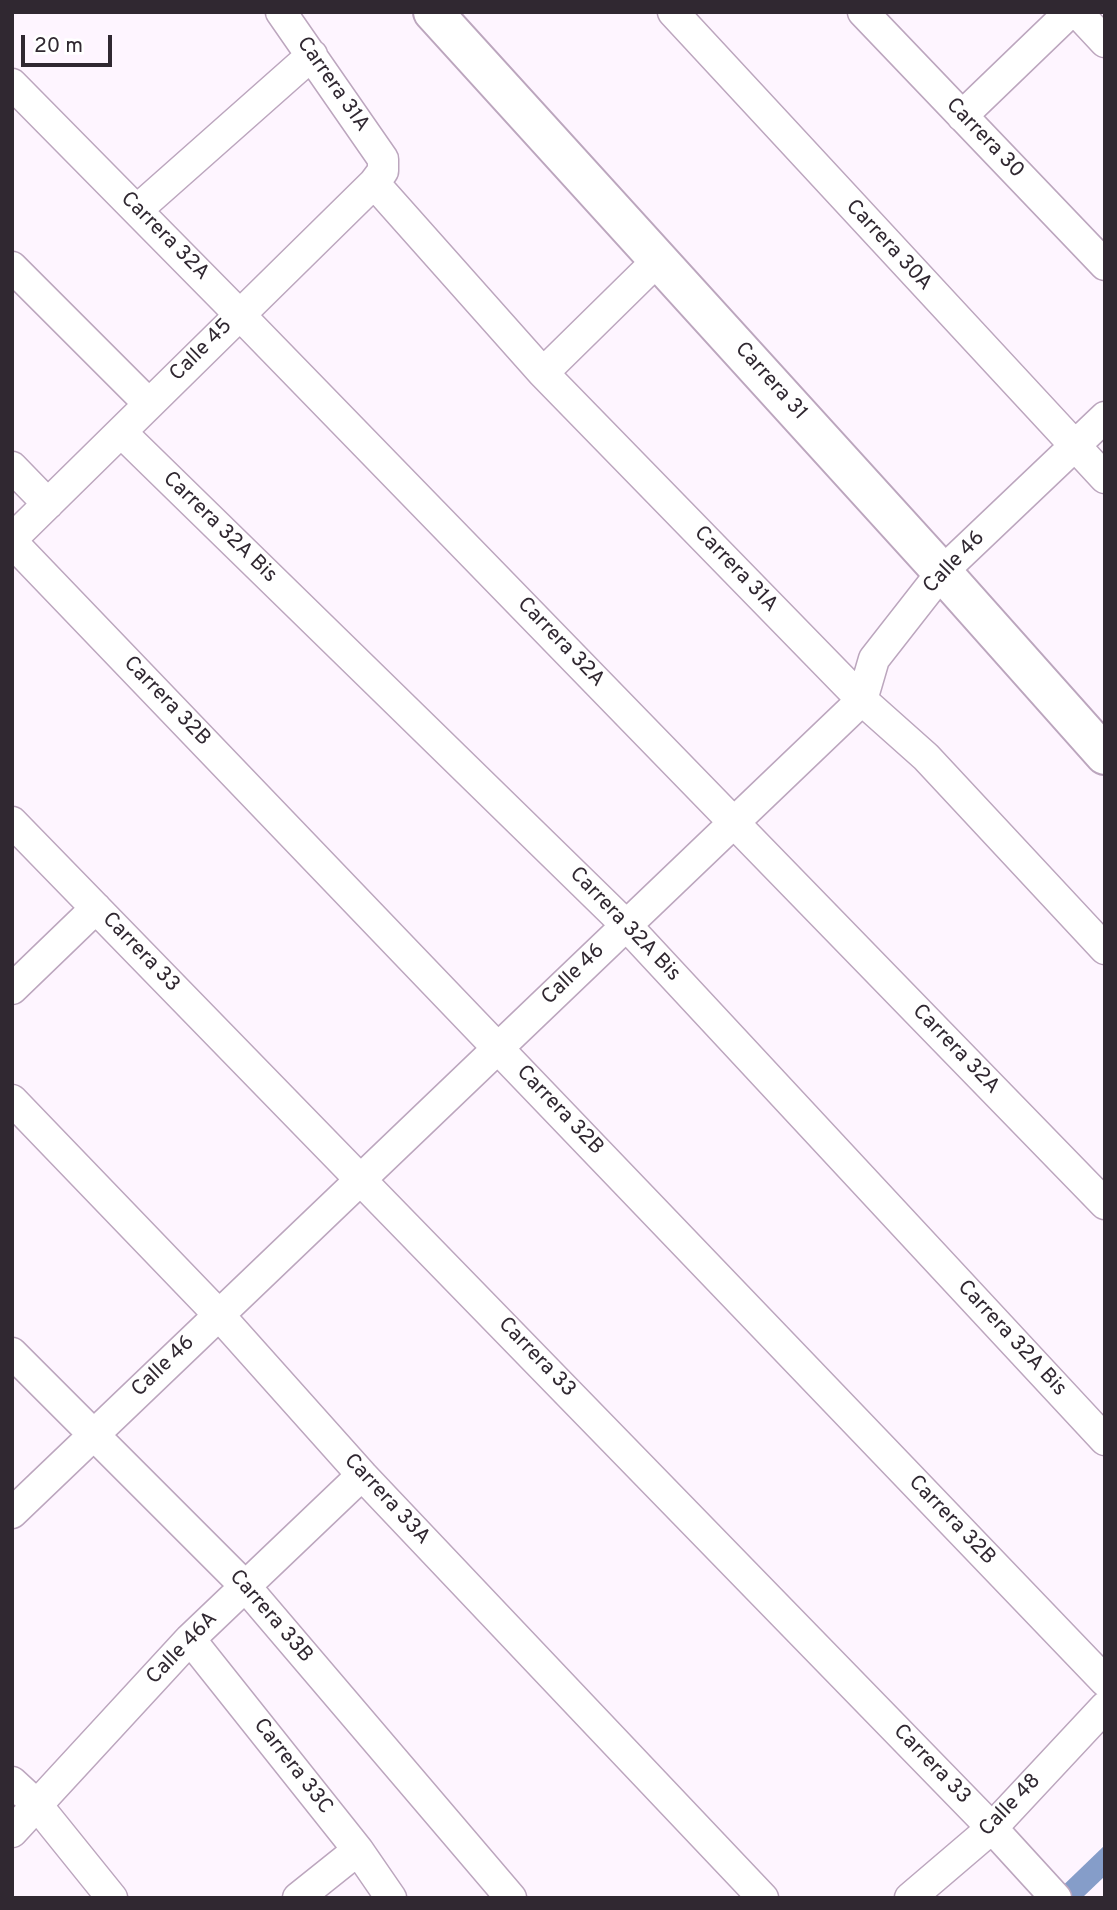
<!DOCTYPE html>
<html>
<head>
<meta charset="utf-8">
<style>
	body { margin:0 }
	#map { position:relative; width:1117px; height:1910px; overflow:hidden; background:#fef5ff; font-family:Overpass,sans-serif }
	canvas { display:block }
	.frame { position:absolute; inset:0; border:14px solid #302831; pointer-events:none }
	.scale { position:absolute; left:21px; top:35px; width:91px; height:32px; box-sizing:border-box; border:4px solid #302831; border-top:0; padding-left:9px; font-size:21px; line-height:24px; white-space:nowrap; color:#302831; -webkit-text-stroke:5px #fff; paint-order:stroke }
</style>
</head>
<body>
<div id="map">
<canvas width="1117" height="1910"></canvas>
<div class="frame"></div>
<div class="scale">20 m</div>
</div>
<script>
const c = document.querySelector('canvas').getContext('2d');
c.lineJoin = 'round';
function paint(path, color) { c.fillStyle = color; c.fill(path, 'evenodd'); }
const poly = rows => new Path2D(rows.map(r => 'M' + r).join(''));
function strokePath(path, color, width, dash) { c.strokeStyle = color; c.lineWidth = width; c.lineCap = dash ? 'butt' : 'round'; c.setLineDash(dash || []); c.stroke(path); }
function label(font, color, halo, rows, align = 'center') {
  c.font = font + ' Overpass,sans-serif'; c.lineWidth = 5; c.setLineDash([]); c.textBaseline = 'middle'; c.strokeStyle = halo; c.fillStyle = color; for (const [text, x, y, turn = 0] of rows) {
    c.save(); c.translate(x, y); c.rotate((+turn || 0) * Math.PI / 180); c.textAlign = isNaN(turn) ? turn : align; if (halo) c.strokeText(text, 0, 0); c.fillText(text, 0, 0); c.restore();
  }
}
const water = poly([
	[1105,1845,1105,1876,1082,1898,1050,1898]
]);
const street = poly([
	[673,12,1105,478],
	[863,12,1105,265],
	[1077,12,1105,42],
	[12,84,239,314,1105,1204],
	[962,116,1070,12],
	[374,183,543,373,862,700,926,757,1105,949],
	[137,210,312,55],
	[12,267,149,404],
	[543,373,658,260],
	[121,432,626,925,1105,1440],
	[12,467,48,504],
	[12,539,374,183,383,171,383,159,281,12],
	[12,542,1105,1681],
	[12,822,992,1828,1056,1898],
	[12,989,96,908],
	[12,1100,219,1315,362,1475,763,1898],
	[12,1353,245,1586,511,1898],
	[12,1513,862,700,874,659,942,572,1105,417],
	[190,1639,358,1850,391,1898],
	[12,1782,37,1805,112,1898],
	[12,1832,190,1639,362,1475],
	[298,1898,358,1850],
	[910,1898,992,1828,1105,1707]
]);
const secondary = poly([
	[433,12,942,572,1105,755]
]);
const streetNames = [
	["Carrera 31A",332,85,55],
	["Carrera 30",984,139,46],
	["Carrera 32A",164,237,45],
	["Carrera 30A",888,246,47],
	["Calle 45",202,351,-45],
	["Carrera 31",770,382,48],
	["Carrera 32A Bis",219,528,44],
	["Calle 46",955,563,-46],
	["Carrera 31A",735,570,46],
	["Carrera 32A",560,643,46],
	["Carrera 32B",166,702,46],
	["Carrera 32A Bis",624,925,46],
	["Carrera 33",140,953,46],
	["Calle 46",574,975,-44],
	["Carrera 32A",955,1050,46],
	["Carrera 32B",559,1111,46],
	["Carrera 32A Bis",1011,1339,47],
	["Carrera 33",536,1358,46],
	["Calle 46",164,1367,-44],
	["Carrera 33A",386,1500,47],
	["Carrera 32B",951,1521,46],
	["Carrera 33B",270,1617,49],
	["Calle 46A",183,1649,-46],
	["Carrera 33",931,1765,46],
	["Carrera 33C",292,1767,52],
	["Calle 48",1011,1806,-46]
];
paint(water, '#859dc9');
strokePath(street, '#bca6be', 33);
strokePath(secondary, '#bca6be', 42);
strokePath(street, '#fff', 30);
strokePath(secondary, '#fff', 38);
label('21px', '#302831', '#fff', streetNames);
</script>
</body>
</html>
